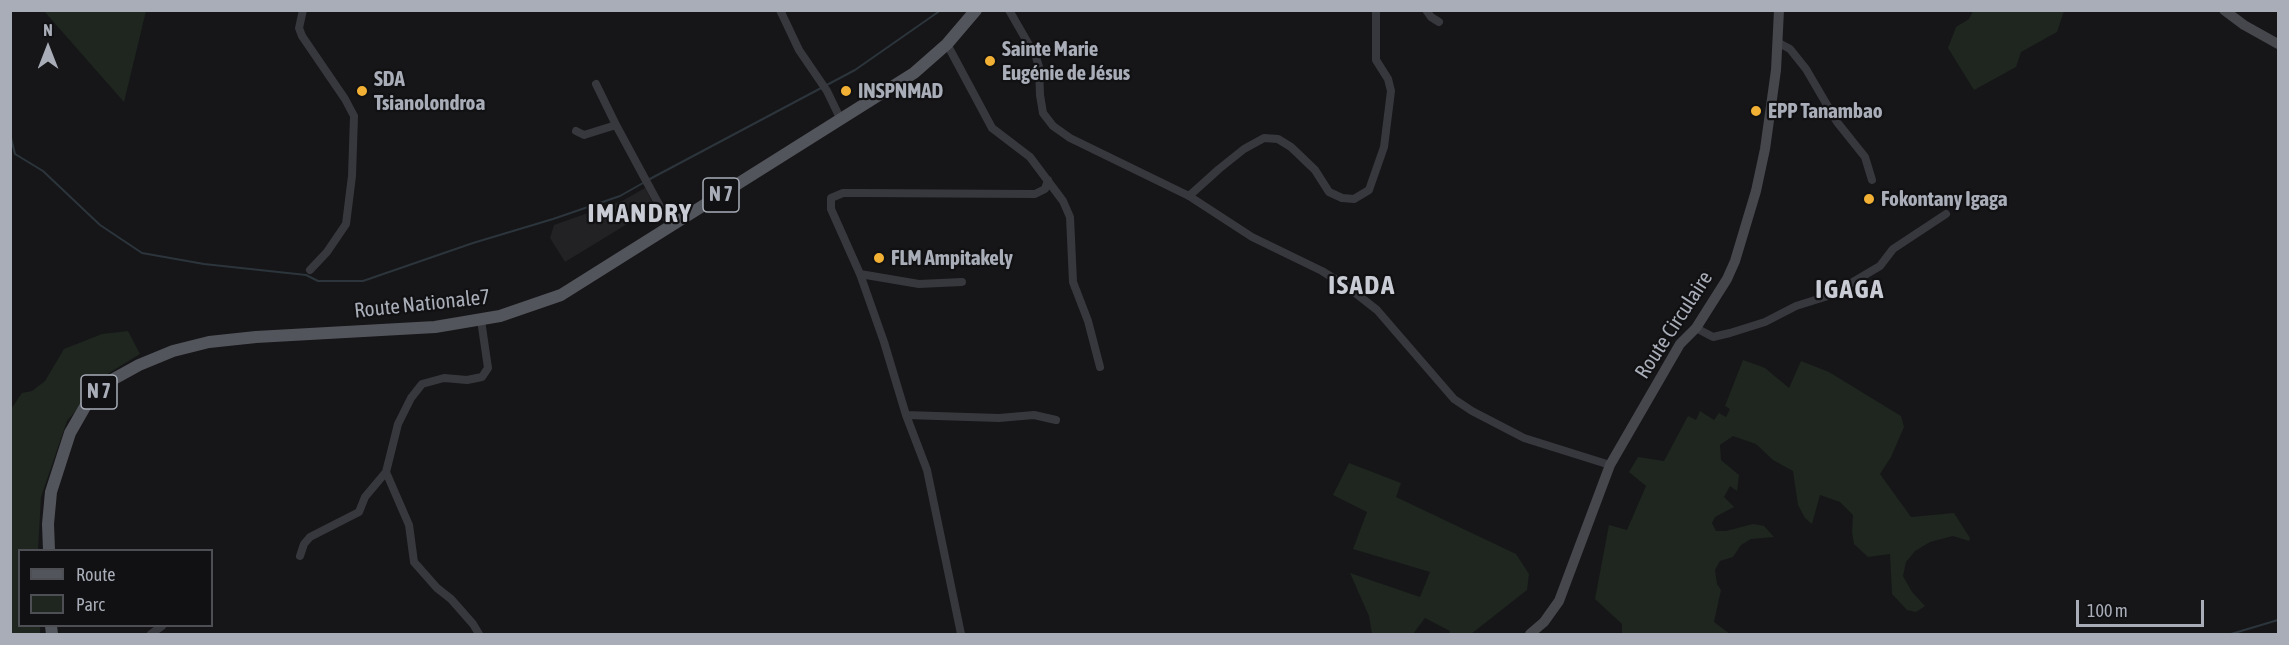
<!DOCTYPE html>
<html>
<head>
<meta charset="utf-8">
<style>
	body { margin:0 }
	#map { position:relative; width:2289px; height:645px; overflow:hidden; background:#161618; font-family:"Asap Condensed",sans-serif }
	canvas { display:block }
	.frame { position:absolute; inset:0; border:12px solid #a8adb8; pointer-events:none }
	.legend { position:absolute; left:18px; top:549px; width:195px; height:78px; box-sizing:border-box; background:#111113; border:2px solid #4d4f55; margin:0; padding:8px 10px; list-style:none; font-size:18px; color:#a8adb8 }
	.legend li { display:flex; align-items:center; gap:12px; height:30px }
	.legend b { width:30px; border:2px solid #4d4f55 }
	.north { position:absolute; left:18px; top:18px; width:60px; height:60px; -webkit-text-stroke:4px #111113; paint-order:stroke; rotate:0deg; font-size:16px; font-weight:700; line-height:24px; text-align:center; color:#a8adb8 }
	.north::after { content:''; display:block; margin:auto; width:21px; height:27px; background:#a8adb8; clip-path:polygon(50% 0,100% 100%,50% 72%,0 100%) }
	.scale { position:absolute; left:2076px; top:600px; width:128px; height:27px; box-sizing:border-box; border:3px solid #a8adb8; border-top:0; padding-left:8px; font-size:18px; line-height:21px; white-space:nowrap; color:#a8adb8; -webkit-text-stroke:4px #111113; paint-order:stroke }
</style>
</head>
<body>
<div id="map">
<canvas width="2289" height="645"></canvas>
<div class="frame"></div>
<ul class="legend">
<li><b style="height:8px;background:#53555c"></b>Route</li>
<li><b style="height:16px;background:#1e261f"></b>Parc</li>
</ul>
<div class="north">N</div>
<div class="scale">100 m</div>
</div>
<script>
const c = document.querySelector('canvas').getContext('2d');
c.lineJoin = 'round';
function paint(path, color) { c.fillStyle = color; c.fill(path, 'evenodd'); }
const poly = rows => new Path2D(rows.map(r => 'M' + r).join(''));
function strokePath(path, color, width, dash) { c.strokeStyle = color; c.lineWidth = width; c.lineCap = dash ? 'butt' : 'round'; c.setLineDash(dash || []); c.stroke(path); }
function label(font, color, halo, rows, align = 'center') {
  c.font = font + ' "Asap Condensed",sans-serif'; c.lineWidth = 4.5; c.setLineDash([]); c.textBaseline = 'middle'; c.strokeStyle = halo; c.fillStyle = color; for (const [text, x, y, turn = 0] of rows) {
    c.save(); c.translate(x, y); c.rotate((+turn || 0) * Math.PI / 180); c.textAlign = isNaN(turn) ? turn : align; if (halo) c.strokeText(text, 0, 0); c.fillText(text, 0, 0); c.restore();
  }
}
const built = poly([
	[645,188,655,207,565,262,550,238,554,225,622,201]
]);
const green = poly([
	[44,11,146,11,124,102],
	[1973,11,1973,10,2064,11,2057,32,2021,52,2016,67,1974,90,1948,48,1956,27,1969,19],
	[128,331,140,354,109,373,67,421,41,497,38,550,20,550,20,626,40,626,40,634,11,634,11,409,22,393,32,391,45,381,64,349,102,334],
	[1743,360,1765,368,1789,388,1801,361,1829,372,1901,416,1904,427,1891,457,1880,474,1911,517,1954,513,1970,538,1969,541,1953,536,1930,542,1915,551,1906,562,1903,576,1912,592,1925,606,1916,612,1907,610,1892,594,1890,554,1868,557,1854,544,1852,532,1853,515,1840,502,1820,495,1812,524,1805,518,1798,505,1793,471,1773,460,1756,444,1733,436,1720,445,1721,460,1739,475,1737,491,1730,486,1724,497,1734,507,1715,517,1712,523,1716,531,1726,531,1753,524,1764,526,1774,537,1751,539,1741,545,1733,557,1720,561,1715,570,1717,584,1721,590,1714,622,1730,634,1622,634,1622,624,1595,599,1609,525,1627,530,1646,486,1629,472,1638,457,1664,461,1688,416,1696,420,1700,411,1714,420,1719,413,1726,417,1730,409,1725,406],
	[1349,463,1401,483,1396,497,1516,554,1529,574,1527,590,1471,634,1449,634,1450,631,1425,618,1413,634,1372,634,1369,616,1350,573,1420,597,1430,572,1353,549,1367,512,1333,495]
]);
const stream = poly([
	[10,134,15,154,43,171,100,225,142,253,204,264,306,275,318,281,363,281,473,243,553,219,620,196,643,183],
	[648,180,855,70,941,10],
	[2231,634,2278,620]
]);
const street = poly([
	[303,10,299,28,302,36,345,99,354,116,352,176,346,224,327,252,310,270],
	[780,10,799,50,827,91,841,120],
	[1009,10,1036,57,1039,67,1040,95,1043,113,1053,126,1070,138,1189,196,1252,237,1322,271,1349,288,1377,310,1454,399,1472,411,1524,438,1610,465],
	[1426,10,1431,17,1439,22],
	[1777,42,1790,49,1806,69,1837,122,1865,157,1872,180],
	[947,44,992,128,1030,157,1063,201,1070,217,1073,282,1088,321,1100,367],
	[596,84,616,125,671,227],
	[576,131,584,135,616,125],
	[1189,196,1219,169,1244,149,1264,138,1278,139,1291,147,1315,170,1329,192,1342,198,1354,199,1369,190,1384,147,1391,91,1388,79,1376,60,1376,10],
	[860,274,919,284,962,282],
	[1696,328,1713,337,1730,333,1765,322,1796,306,1831,295,1880,266,1893,249,1946,214],
	[906,415,999,418,1034,415,1056,420],
	[300,556,304,544,310,537,359,512,365,497,386,472],
	[151,634,162,626],
	[479,634,473,624,451,599,437,588,414,562,409,525,386,472,398,424,411,398,422,384,444,378,467,380,482,377,488,368,481,320],
	[961,634,927,470,906,415,884,342,860,274,831,209,831,198,843,193,861,193,1035,194,1045,189,1048,180]
]);
const secondary = poly([
	[2224,10,2244,25,2278,44],
	[1530,634,1544,622,1559,601,1610,465,1680,344,1696,328,1727,279,1735,261,1756,191,1765,149,1776,70,1779,10]
]);
const primary = poly([
	[49,550,48,524,51,492,70,433,86,405,110,381,139,365,173,351,209,342,256,337,435,327,500,316,561,295,914,73,947,44,976,10],
	[51,626,52,634]
]);
const markers = [
	[990,61,6,"#f2b134"],
	[362,91,6,"#f2b134"],
	[846,91,6,"#f2b134"],
	[1756,111,6,"#f2b134"],
	[1869,199,6,"#f2b134"],
	[879,258,6,"#f2b134"]
];
const shields = [
	[721,195,36],
	[99,392,36]
];
const shieldNames = [
	["N 7",721,195],
	["N 7",99,392]
];
const poiNames = [
	["Sainte Marie",1002,49],
	["Eugénie de Jésus",1002,73],
	["SDA",374,79],
	["Tsianolondroa",374,103],
	["INSPNMAD",858,91],
	["EPP Tanambao",1768,111],
	["Fokontany Igaga",1881,199],
	["FLM Ampitakely",891,258]
];
const streetNames = [
	["Route Nationale7",422,304,-6],
	["Route Circulaire",1674,325,-57]
];
const districtNames = [
	["IMANDRY",640,213],
	["ISADA",1362,285],
	["IGAGA",1850,289]
];
paint(built, '#222225');
paint(green, '#1e261f');
strokePath(stream, '#2c353c', 2);
strokePath(street, '#37383d', 8);
strokePath(secondary, '#45474d', 10);
strokePath(primary, '#53555c', 12);
for (const [x, y, r, color] of markers) { const dot = new Path2D(); dot.arc(x, y, r, 0, 2 * Math.PI); c.fillStyle = color; c.fill(dot); strokePath(dot, '#111113', 2); }
for (const [x, y, w] of shields) { const box = new Path2D(); box.roundRect(x - w / 2, y - 17, w, 34, 4.5); c.fillStyle = '#111113'; c.fill(box); strokePath(box, '#a8adb8', 1.5); }
label('bold 20px', '#a8adb8', null, shieldNames);
label('bold 21px', '#a8adb8', '#111113', poiNames, 'left');
label('21px', '#a8adb8', '#111113', streetNames);
c.letterSpacing = '1.5px';
label('bold 27px', '#c9ccd4', '#111113', districtNames);
c.letterSpacing = '0px';
</script>
</body>
</html>
